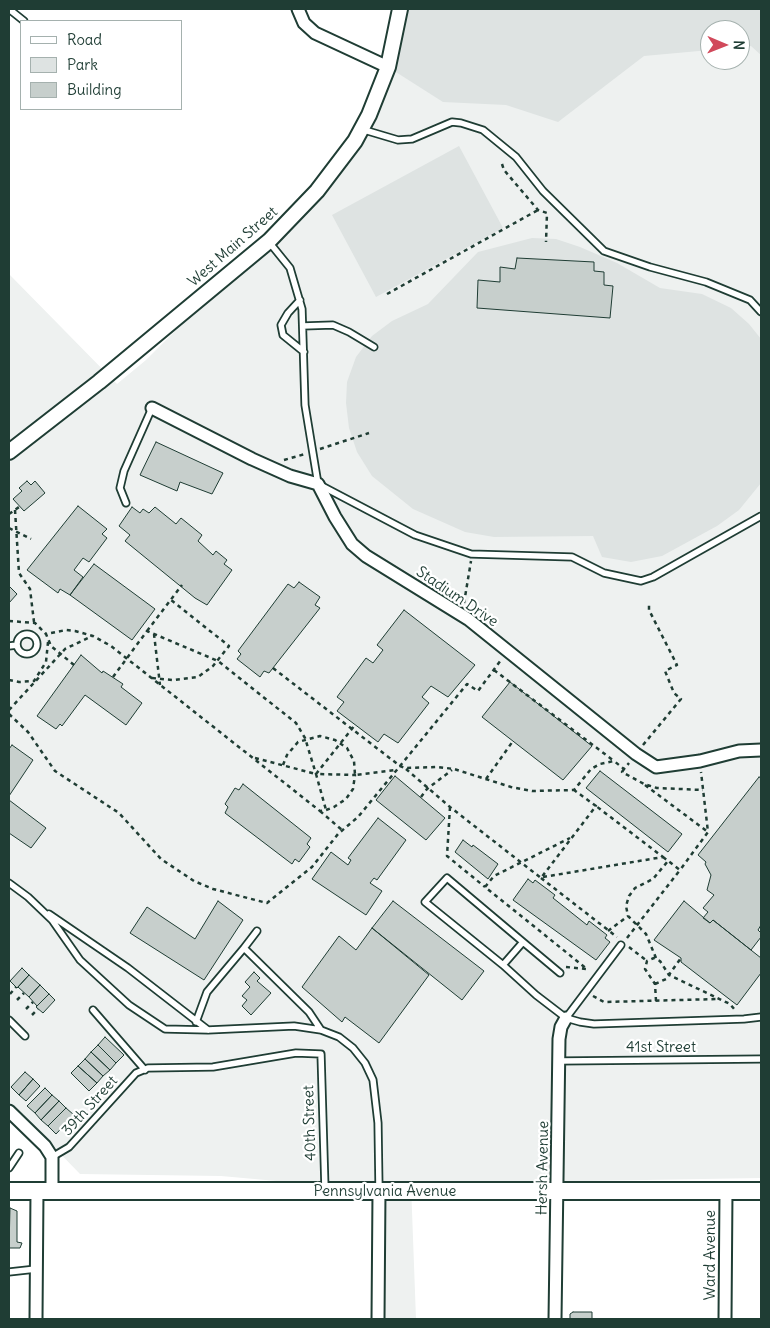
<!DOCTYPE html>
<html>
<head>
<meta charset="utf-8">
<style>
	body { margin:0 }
	#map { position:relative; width:770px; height:1328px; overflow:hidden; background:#fff; font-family:Delius,sans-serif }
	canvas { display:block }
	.frame { position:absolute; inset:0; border:10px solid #1f3d34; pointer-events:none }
	.legend { position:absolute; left:20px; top:20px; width:162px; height:90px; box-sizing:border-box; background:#fff; border:1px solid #a5b1ae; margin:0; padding:6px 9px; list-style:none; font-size:15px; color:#1f3d34 }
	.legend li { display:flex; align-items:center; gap:10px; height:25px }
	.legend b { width:25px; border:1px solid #a5b1ae }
	.north { position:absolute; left:700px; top:20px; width:50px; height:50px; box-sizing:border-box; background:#fff; border:1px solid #a5b1ae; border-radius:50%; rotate:91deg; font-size:14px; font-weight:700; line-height:20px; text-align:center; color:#1f3d34 }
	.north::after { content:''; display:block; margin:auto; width:18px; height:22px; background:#d1495b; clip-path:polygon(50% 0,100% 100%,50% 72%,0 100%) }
</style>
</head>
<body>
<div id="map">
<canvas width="770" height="1328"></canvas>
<div class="frame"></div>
<ul class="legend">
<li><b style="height:6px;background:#fff"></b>Road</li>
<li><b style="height:14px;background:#dee3e2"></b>Park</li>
<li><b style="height:14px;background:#c7cfcc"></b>Building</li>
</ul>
<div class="north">N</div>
</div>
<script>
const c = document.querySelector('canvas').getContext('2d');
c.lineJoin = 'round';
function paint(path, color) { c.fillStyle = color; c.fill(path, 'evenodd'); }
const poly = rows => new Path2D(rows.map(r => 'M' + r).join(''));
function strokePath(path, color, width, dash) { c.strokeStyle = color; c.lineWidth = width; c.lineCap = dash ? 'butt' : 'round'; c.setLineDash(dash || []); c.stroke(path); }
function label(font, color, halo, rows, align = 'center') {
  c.font = font + ' Delius,sans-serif'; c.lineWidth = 4.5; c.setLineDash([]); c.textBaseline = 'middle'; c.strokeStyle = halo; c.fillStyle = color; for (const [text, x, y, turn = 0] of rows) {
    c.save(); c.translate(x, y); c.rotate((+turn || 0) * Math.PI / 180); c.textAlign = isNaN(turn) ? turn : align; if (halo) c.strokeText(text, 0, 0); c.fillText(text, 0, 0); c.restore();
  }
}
const built = poly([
	[761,9,761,1178,411,1184,416,1319,383,1319,381,1184,332,1186,221,1176,80,1174,9,1101,9,274,117,384,146,360,328,178,388,67],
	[710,30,740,30,740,60,710,60]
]);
const green = poly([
	[399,9,761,9,761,55,751,46,740,47,740,30,710,30,710,50,644,56,558,122,506,105,443,102,388,67],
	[459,146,503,228,376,297,332,215],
	[532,238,556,239,580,247,617,263,660,288,702,294,731,308,749,324,761,339,761,483,739,510,717,526,662,556,631,562,602,557,593,536,494,537,465,532,413,509,372,476,357,452,349,428,346,403,347,382,356,357,372,336,392,321,428,304,478,252]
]);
const building = poly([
	[517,258,594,262,594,271,604,272,604,285,613,286,610,318,477,308,478,280,500,282,500,267,515,269,517,258],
	[156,442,223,473,212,494,180,482,177,491,140,475,156,442],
	[27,481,31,485,35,481,45,493,24,511,13,499,22,491,19,488,27,481],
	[78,506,107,529,102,534,107,538,89,562,83,558,74,570,83,577,70,595,60,589,58,593,27,570,78,506],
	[132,507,140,513,143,509,149,513,155,507,176,524,181,518,202,535,198,541,213,555,216,551,227,560,224,564,232,570,207,605,195,598,125,541,130,535,119,526,132,507],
	[94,564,155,609,132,640,70,595,94,564],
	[299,582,320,597,315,605,320,608,269,673,264,671,260,677,237,659,241,654,238,651,288,584,294,588,299,582],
	[9,586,17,594,9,603,9,586],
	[404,610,475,665,448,697,431,686,422,697,429,703,398,743,384,734,378,742,337,711,344,702,337,697,366,658,373,663,383,650,377,645,404,610],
	[81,655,102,673,103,671,123,684,121,687,142,703,126,725,85,695,62,726,60,724,56,729,37,716,81,655],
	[510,682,592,746,563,780,482,717,510,682],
	[12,745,33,760,9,796,9,749,12,745],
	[600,771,682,834,668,852,586,788,600,771],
	[395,776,445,818,426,840,376,800,395,776],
	[759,777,761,778,761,925,758,930,761,933,761,937,751,950,713,920,710,923,703,918,708,912,703,908,714,895,707,890,711,875,705,864,706,862,698,855,759,777],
	[243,784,311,838,307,844,310,847,299,862,295,859,292,864,225,813,228,807,225,804,235,788,239,790,243,784],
	[9,800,46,828,31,848,9,833,9,800],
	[378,818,406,840,377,880,374,878,370,883,382,891,366,915,312,879,331,852,348,865,351,860,348,858,378,818],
	[463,840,472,847,473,845,498,864,488,879,455,852,463,840],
	[528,879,533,883,535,880,555,895,553,898,587,925,589,921,607,935,605,938,610,942,596,960,513,900,528,879],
	[218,901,243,920,204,980,130,933,147,907,195,939,218,901],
	[393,901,484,971,462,1000,372,928,393,901],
	[684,901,710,923,713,920,761,958,761,973,737,1005,681,962,681,958,654,940,684,901],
	[372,928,429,975,379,1043,345,1017,342,1022,302,987,339,936,356,950,372,928],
	[22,968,29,975,17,988,10,981,22,968],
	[254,972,260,978,257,981,271,993,251,1015,242,1006,247,1000,242,996,250,987,245,982,254,972],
	[29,975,40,985,29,997,18,987,29,975],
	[40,985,49,994,37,1006,29,997,40,985],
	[49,994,55,1000,43,1013,36,1007,49,994],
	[105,1037,124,1055,116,1063,98,1045,105,1037],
	[98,1045,116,1063,110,1070,91,1052,98,1045],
	[91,1052,110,1070,103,1076,85,1059,91,1052],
	[85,1059,103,1076,97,1083,78,1066,85,1059],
	[78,1066,97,1083,89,1091,71,1073,78,1066],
	[25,1072,33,1079,19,1095,11,1087,25,1072],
	[33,1079,40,1086,26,1101,19,1095,33,1079],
	[45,1088,52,1095,35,1113,27,1106,45,1088],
	[52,1095,59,1101,41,1120,35,1113,52,1095],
	[59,1101,66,1108,48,1126,41,1120,59,1101],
	[66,1108,74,1115,56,1134,48,1126,66,1108],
	[10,1208,17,1211,17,1242,22,1243,20,1248,9,1248,10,1208],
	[573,1312,592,1312,592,1319,570,1319,570,1314,573,1312]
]);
const path = poly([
	[502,164,504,170,538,210,547,213,546,242],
	[387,294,538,210],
	[320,449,369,433],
	[284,460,305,454],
	[15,510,19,573,30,589,34,622],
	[9,514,19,507],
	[9,528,31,539],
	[464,603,471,561],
	[9,621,35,623,46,634],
	[147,631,182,585],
	[154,634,160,685],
	[74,665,51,646,46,634,66,630,75,631,93,636,111,646,320,811,326,810,334,807,346,799,353,789,355,775,316,774,326,810],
	[273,668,400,766,467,684,478,691,501,660],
	[494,670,614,761],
	[113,677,147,631,218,661,296,723,305,738,316,774],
	[152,678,173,680,198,677,213,666,229,646,171,600],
	[9,680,19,682,34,681,46,662,48,642],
	[9,710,65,649,92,636],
	[9,714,28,732,55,771,119,813,161,859,194,881,213,889,267,903,312,867,338,834,358,817,400,766,405,768,438,767,454,769,511,787,532,791,574,790,591,769,600,764,614,761,624,769,629,763],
	[643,745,681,699,674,693,665,671,677,665,649,610,649,604],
	[255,758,316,774],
	[283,765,287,755,298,742,320,736,335,740,347,748,354,761,355,775,396,770],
	[406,769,450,807,541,878,596,806,574,790],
	[624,769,622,772,644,784,657,788,703,790],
	[316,774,355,725],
	[486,779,513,741],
	[645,785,708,832],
	[421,797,427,789,452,770],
	[450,807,447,856,485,887],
	[320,811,342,830],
	[663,857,680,870,708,832,701,772],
	[543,877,663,857,596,806],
	[541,878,617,937],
	[608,931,628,916],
	[627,938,680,870],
	[629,947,647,961],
	[656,958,646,934,628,916,626,906,629,896,635,888,653,879,668,861],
	[566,967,587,969,485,887,494,876,570,838],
	[655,984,666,979,681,958],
	[10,994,16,987],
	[593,996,604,1002,718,999],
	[17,1000,24,993],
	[656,1001,655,984,645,969,647,961,654,958,660,961,669,975,730,1004,735,1010],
	[26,1009,33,1002],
	[32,1015,38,1009]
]);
const service = poly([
	[9,9,24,21],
	[361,129,398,140,412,139,452,122,461,123,483,130,516,157,543,191,604,251,650,267,706,282,750,300,761,312],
	[269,242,290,268,302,309,305,405,318,484,415,535,471,554,572,557,604,573,641,581,653,577,761,516],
	[300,300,288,313,281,325,283,335,304,352],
	[303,326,333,325,349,332,374,347],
	[126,503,120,488,124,471,152,408],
	'17 644a10 10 0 1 1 20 0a10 10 0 1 1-20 0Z',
	[9,646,17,645],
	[9,883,28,897,52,920,80,960,129,1005,165,1029,208,1030,294,1026,321,1030,339,1037,353,1048,365,1063,373,1080,378,1123,379,1188],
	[49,914,128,968,208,1030],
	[244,948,257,931],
	[503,965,425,902,447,878,523,942],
	[560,973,523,942,503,965,536,995,566,1018,580,1022,594,1024,744,1019,761,1017],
	[93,1010,145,1070],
	[566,1018,621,945],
	[9,1020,25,1036],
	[196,1022,207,992,244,948,309,1012,321,1030],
	[560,1061,761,1059],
	[52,1157,69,1147,136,1073,148,1068,213,1067,296,1053,321,1054,325,1189],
	[9,1168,19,1153],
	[9,1272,36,1269]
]);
const minor = poly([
	[298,9,304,23,315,33,388,67],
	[152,408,252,459,290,476,318,484,335,517,352,544,366,556,468,619,636,754,656,767,700,761,739,751,761,750],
	[9,1111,45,1146,52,1157,52,1191],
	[36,1319,37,1191],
	[378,1319,379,1192],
	[555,1319,559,1039,561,1027,566,1018],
	[725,1319,726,1191]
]);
const tertiary = poly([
	[9,452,99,382,269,241,317,191,355,141,369,115,388,67,400,9]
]);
const secondary = poly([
	[9,1191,761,1191]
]);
const streetNames = [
	["West Main Street",233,247,-41],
	["Stadium Drive",457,597,34],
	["41st Street",661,1048],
	["39th Street",90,1106,-48],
	["40th Street",310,1123,-92],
	["Hersh Avenue",543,1168,-89],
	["Pennsylvania Avenue",385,1192],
	["Ward Avenue",711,1255,-90]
];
paint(built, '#eef1f0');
paint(green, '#dee3e2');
paint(building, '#c7cfcc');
strokePath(building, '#1f3d34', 1);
strokePath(service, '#1f3d34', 9);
strokePath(minor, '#1f3d34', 15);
strokePath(tertiary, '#1f3d34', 18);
strokePath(secondary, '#1f3d34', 20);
strokePath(path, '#1f3d34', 2.5, [4, 4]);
strokePath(service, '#fff', 5.5);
strokePath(minor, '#fff', 11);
strokePath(tertiary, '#fff', 14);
strokePath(secondary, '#fff', 16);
label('15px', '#1f3d34', '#fff', streetNames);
</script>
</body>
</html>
